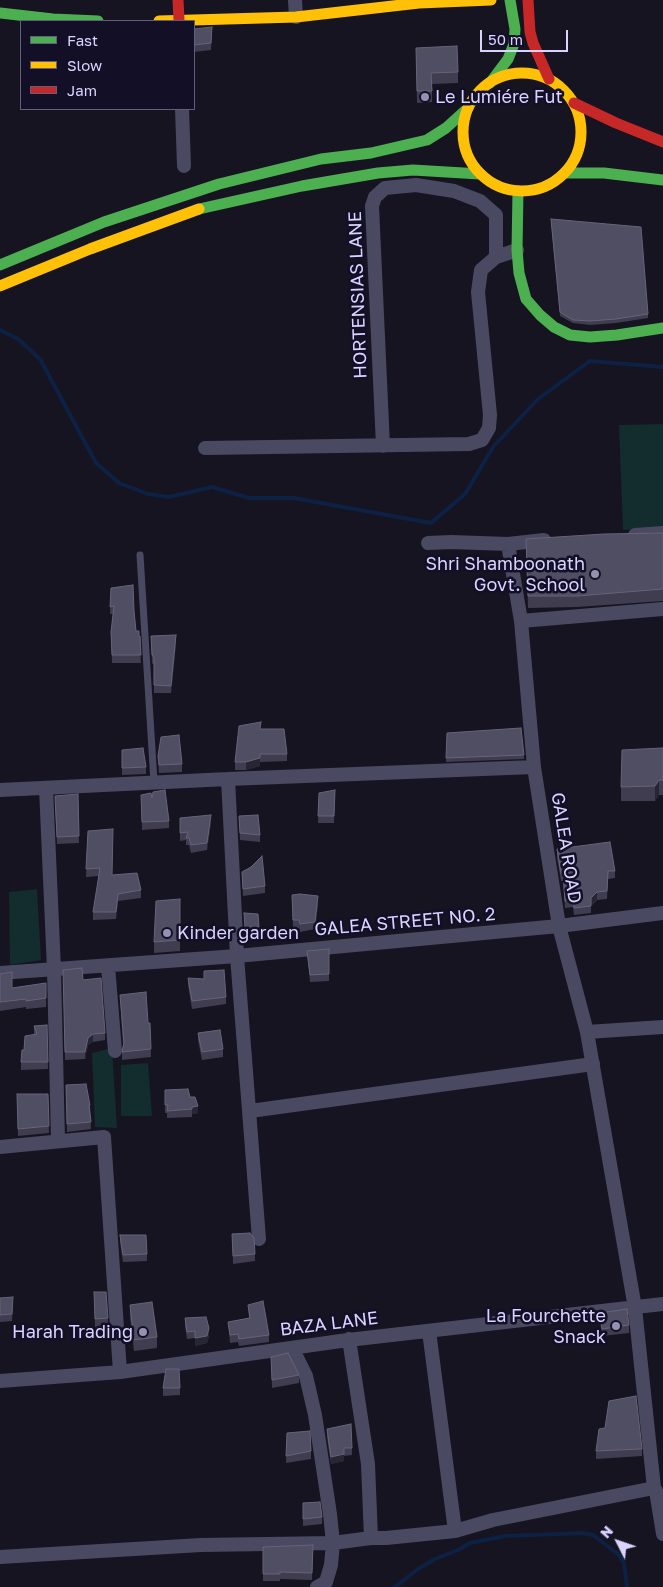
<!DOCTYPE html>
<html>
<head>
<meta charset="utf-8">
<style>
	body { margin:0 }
	#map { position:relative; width:663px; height:1587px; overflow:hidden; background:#161421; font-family:"Golos Text",sans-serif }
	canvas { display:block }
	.legend { position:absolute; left:20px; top:20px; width:175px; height:90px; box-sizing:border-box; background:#130f26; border:1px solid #625e7d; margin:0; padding:6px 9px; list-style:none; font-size:15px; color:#d9d4ff }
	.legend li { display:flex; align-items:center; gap:10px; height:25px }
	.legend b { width:25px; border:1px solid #625e7d }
	.north { position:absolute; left:593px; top:1517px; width:50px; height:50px; -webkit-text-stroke:4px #130f26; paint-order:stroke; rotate:311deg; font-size:14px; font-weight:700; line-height:20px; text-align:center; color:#d9d4ff }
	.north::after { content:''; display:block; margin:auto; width:18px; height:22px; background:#d9d4ff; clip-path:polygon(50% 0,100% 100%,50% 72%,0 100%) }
	.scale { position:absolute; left:480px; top:30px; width:88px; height:22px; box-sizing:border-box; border:2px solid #d9d4ff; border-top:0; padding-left:6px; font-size:15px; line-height:18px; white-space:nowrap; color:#d9d4ff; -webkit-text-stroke:4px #130f26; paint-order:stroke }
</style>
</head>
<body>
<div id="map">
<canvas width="663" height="1587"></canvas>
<ul class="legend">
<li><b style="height:6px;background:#4caf50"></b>Fast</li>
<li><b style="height:6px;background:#ffc107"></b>Slow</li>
<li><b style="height:6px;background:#c62828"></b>Jam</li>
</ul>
<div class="north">N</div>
<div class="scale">50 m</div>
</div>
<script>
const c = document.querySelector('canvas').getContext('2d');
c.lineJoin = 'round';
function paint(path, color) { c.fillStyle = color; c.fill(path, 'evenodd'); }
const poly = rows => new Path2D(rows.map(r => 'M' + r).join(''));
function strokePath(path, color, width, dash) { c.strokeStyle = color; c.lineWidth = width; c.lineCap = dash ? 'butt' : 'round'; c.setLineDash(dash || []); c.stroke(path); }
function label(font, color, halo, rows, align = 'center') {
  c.font = font + ' "Golos Text",sans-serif'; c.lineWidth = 5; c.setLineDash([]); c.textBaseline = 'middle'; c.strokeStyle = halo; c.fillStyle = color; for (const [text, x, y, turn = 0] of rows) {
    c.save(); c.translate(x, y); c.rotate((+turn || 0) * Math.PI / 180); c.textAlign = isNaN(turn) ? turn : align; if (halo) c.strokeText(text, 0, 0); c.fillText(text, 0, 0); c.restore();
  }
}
const green = poly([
	[663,424,663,528,623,530,619,425],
	[37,889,41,960,10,965,9,892],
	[112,1048,117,1128,95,1127,92,1053],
	[148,1063,152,1116,121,1116,121,1065]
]);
const stream = poly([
	[0,330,18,339,40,359,96,463,119,483,148,494,169,497,212,487,249,498,294,498,431,523,465,494,493,447,538,399,590,361,663,367],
	[395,1587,418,1569,435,1559,458,1550,470,1543,505,1536,582,1533,593,1535,618,1554,624,1563,627,1587]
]);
const lane = poly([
	[140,555,154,782]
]);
const street = poly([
	[295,0,296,17],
	[182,109,184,166],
	[383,446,372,206,375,197,385,188,416,185,454,191,480,201,496,215,496,257],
	[205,448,469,444,482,440,489,428,490,415,478,292,481,270,496,257,517,250],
	[635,535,663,533],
	[428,543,451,542,508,544,544,540],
	[508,544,521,621,534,767,559,926,587,1032,635,1308,654,1488,656,1491,663,1534],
	[521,621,663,609],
	[228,779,237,956,259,1239],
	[46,788,54,969,58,1140],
	[0,790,228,779,534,767],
	[108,966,115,1051],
	[0,973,237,956,559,926,663,913],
	[587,1032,663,1027],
	[250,1111,593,1064],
	[0,1147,104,1137,120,1372],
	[429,1331,455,1531],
	[349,1339,368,1464,371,1538],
	[292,1348,306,1376,315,1415,330,1514,333,1543,331,1565,326,1582,317,1587],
	[0,1381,120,1372,348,1340,663,1304],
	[0,1557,201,1545,333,1543,371,1538,386,1538,455,1531,493,1520,654,1488]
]);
const fast = poly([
	[0,13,53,19,98,21],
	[490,83,508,59,514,44,515,29,510,0],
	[565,173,604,173,663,180],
	[518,191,517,250,519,273,526,299,540,315,554,327,570,335,590,337,617,335,663,328],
	[199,209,302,186,378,173,413,170,480,174],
	[0,265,104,222,219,184,321,159,371,153,427,140,446,128,468,108]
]);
const slow = poly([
	[159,21,296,17,419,3,491,0],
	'463 132a59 59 0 1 1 118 0a59 59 0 1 1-118 0Z',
	[0,286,90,249,199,209]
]);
const jam = poly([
	[178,0,179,20],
	[528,0,530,32,533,43,549,79],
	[574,103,616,123,663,142]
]);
const wall = poly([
	[194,29,212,35,211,50,194,52],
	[416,48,458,72,458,83,432,84,432,102,417,103],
	[551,223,648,314,648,318,616,323,590,325,573,323,560,316],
	[663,533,663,601,577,607,528,608,526,539],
	[111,588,134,611,136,631,139,636,141,663,112,663,111,632,113,614,110,614],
	[151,636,176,643,171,693,154,693,154,665,152,663],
	[260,729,287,754,287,761,260,762,260,766,246,770,235,770,235,762],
	[447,733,524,755,524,759,446,762],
	[663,748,663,795,659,795,655,801,621,801,621,787],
	[122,750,146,767,146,774,122,775],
	[158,756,182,764,182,772,159,773],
	[335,790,334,823,318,823,319,793],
	[78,794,79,843,57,844,55,804],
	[141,795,152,798,169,821,169,828,142,830],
	[239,816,260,835,260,842,240,840],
	[180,818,211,823,207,850,191,853,189,845,186,845,186,840,180,841],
	[88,831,112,875,141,890,141,898,118,901,116,919,93,920,93,912,99,876,86,877],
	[557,849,615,871,615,878,608,879,607,899,597,900,591,906,591,913,574,915,573,907,565,908,563,881,561,881,557,857],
	[251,867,265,886,265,893,243,896,242,872],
	[292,895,318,904,315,929,300,932,299,928,293,928],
	[180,899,180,951,154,953,154,942],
	[244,913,259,927,259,935,245,934],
	[329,949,329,981,310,982,307,951],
	[63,970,83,980,105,1033,105,1040,93,1042,88,1045,85,1059,65,1060],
	[0,974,12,988,46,983,46,1007,26,1009,26,1007,0,1011],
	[188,978,226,997,226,1004,192,1009,188,985],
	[120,995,148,1023,150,1023,151,1057,122,1060,122,1052,123,1045],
	[47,1025,48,1069,21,1070,21,1062,24,1050,34,1035,34,1026],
	[198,1033,223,1049,223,1057,202,1060,198,1040],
	[66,1085,90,1105,91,1129,67,1132],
	[165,1090,190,1097,198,1113,192,1114,192,1117,167,1118,167,1113,165,1113],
	[17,1094,48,1094,49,1133,18,1136],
	[232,1234,255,1254,255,1261,233,1264],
	[120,1235,147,1254,147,1261,123,1262,120,1242],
	[94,1292,108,1318,108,1326,95,1327],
	[0,1298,13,1305,12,1321,0,1322],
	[130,1305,157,1337,157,1348,134,1351,130,1316],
	[248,1305,269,1335,269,1342,239,1346,238,1342,230,1343,228,1322,249,1318],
	[600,1313,629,1325,629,1333,602,1336,600,1320],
	[185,1318,209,1336,207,1343,195,1346,195,1338,187,1339,185,1326],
	[271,1357,299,1375,299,1383,272,1388],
	[163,1388,180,1388,180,1395,163,1396],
	[327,1429,352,1448,352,1455,344,1456,344,1461,331,1464,327,1437],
	[287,1433,311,1451,311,1459,286,1463],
	[642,1449,642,1456,596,1459,596,1451],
	[303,1503,322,1517,322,1524,303,1526],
	[313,1545,312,1580,280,1579,280,1581,263,1581,263,1547]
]);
const shadedWall = poly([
	[176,635,176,643,171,693,171,686],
	[260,758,260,766,246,770,246,762],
	[659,780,659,795,655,801,655,786],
	[211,815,211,823,207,850,207,843],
	[597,892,597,900,591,906,591,913,591,898],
	[118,894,118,901,116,919,116,912],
	[318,896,318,904,315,929,315,922],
	[93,1034,93,1042,88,1045,85,1059,85,1052,88,1038],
	[198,1106,198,1113,192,1114,192,1107],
	[209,1328,209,1336,207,1343,195,1346,195,1338],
	[344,1448,344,1461,331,1464,331,1457]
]);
const building = poly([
	[212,27,211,43,194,45,194,29,212,27],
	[457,46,458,72,431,73,432,91,417,91,416,48,457,46],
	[551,219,641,227,648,314,616,319,590,321,573,320,560,312,551,219],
	[663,533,663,589,577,596,528,596,526,539,604,534,663,533],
	[133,585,134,611,136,631,139,631,139,636,140,636,141,655,112,655,111,632,114,606,110,607,111,588,133,585],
	[176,635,171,686,154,685,154,657,152,655,151,636,176,635],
	[261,722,260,729,284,729,287,754,260,754,260,758,246,762,235,762,239,726,261,722],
	[521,728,524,755,446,758,447,733,521,728],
	[179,735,182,764,159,765,158,756,161,737,179,735],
	[143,748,146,767,122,768,122,750,143,748],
	[663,748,663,780,659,780,655,786,621,787,622,750,663,748],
	[165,790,169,821,142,822,141,795,151,793,152,798,153,792,165,790],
	[335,790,334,816,318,816,319,793,335,790],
	[78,794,79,836,57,837,55,796,78,794],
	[211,815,207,843,191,845,189,838,186,838,188,832,180,833,180,818,211,815],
	[258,815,260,835,240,833,239,816,258,815],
	[113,829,112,875,137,873,141,890,118,894,116,912,93,912,100,868,86,869,88,831,113,829],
	[610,842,615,871,608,871,607,891,597,892,591,898,591,906,574,908,573,899,565,901,563,874,561,874,557,849,610,842],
	[262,856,265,886,243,889,242,872,251,867,262,856],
	[300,894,318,896,315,922,300,924,299,920,293,920,292,895,300,894],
	[180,899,180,940,154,942,156,901,180,899],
	[244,913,258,914,259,927,245,927,244,913],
	[329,949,329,974,310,975,307,951,329,949],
	[82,968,83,980,101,978,105,1033,93,1034,88,1038,85,1052,65,1052,63,970,82,968],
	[224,970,226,997,192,1001,188,978,204,979,204,971,224,970],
	[12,972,12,988,46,983,46,998,26,1001,26,999,0,1002,0,974,12,972],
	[146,992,148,1023,150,1023,151,1049,122,1052,124,1043,120,995,146,992],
	[47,1025,48,1062,21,1062,22,1050,24,1050,25,1036,37,1034,34,1026,47,1025],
	[220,1030,223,1049,202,1052,198,1033,220,1030],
	[86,1084,90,1105,89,1105,91,1122,67,1124,66,1085,86,1084],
	[188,1089,190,1097,195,1097,198,1106,192,1107,192,1109,167,1111,168,1105,165,1105,165,1090,188,1089],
	[17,1094,48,1094,49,1126,18,1129,17,1094],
	[250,1233,254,1238,255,1254,233,1256,232,1234,250,1233],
	[120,1235,146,1235,147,1254,123,1255,120,1235],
	[94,1292,106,1292,108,1318,95,1319,94,1292],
	[13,1297,12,1314,0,1315,0,1298,13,1297],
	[263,1301,269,1335,239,1339,238,1334,230,1335,228,1322,250,1318,248,1305,263,1301],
	[152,1302,157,1337,134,1340,130,1305,152,1302],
	[627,1309,629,1325,602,1329,600,1313,627,1309],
	[206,1317,209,1328,207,1336,195,1338,195,1331,187,1332,185,1318,206,1317],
	[288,1353,299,1375,272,1380,271,1357,288,1353],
	[166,1369,179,1369,180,1388,163,1388,166,1369],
	[636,1396,642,1449,596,1451,599,1429,605,1428,609,1401,636,1396],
	[351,1424,352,1448,344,1448,344,1454,331,1457,327,1429,351,1424],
	[310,1431,311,1451,286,1456,287,1433,310,1431],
	[320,1502,322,1517,303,1519,303,1503,320,1502],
	[313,1545,312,1573,280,1572,280,1574,263,1574,263,1547,313,1545]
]);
const markers = [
	[425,97,5,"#9591b1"],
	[595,574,5,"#9591b1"],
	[167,933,5,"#9591b1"],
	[616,1326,5,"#9591b1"],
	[143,1332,5,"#9591b1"]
];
const poiNames = [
	["Le Lumiére Fut",435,97,"left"],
	["Shri Shamboonath",585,564],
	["Govt. School",585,585],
	["Kinder garden",177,933,"left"],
	["La Fourchette",606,1316],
	["Snack",606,1337],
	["Harah Trading",133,1332]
];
const streetNames = [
	["HORTENSIAS LANE",358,295,-92],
	["GALEA ROAD",566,848,81],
	["GALEA STREET NO. 2",405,922,-5],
	["BAZA LANE",329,1324,-7]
];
paint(green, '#132c2d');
strokePath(stream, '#0d2144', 4);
strokePath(lane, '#4a4962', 7);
strokePath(street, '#4a4962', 14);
strokePath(fast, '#4caf50', 11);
strokePath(slow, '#ffc107', 11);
strokePath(jam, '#c62828', 11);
paint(wall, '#403d50');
paint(shadedWall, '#282635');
paint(building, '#504e63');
strokePath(building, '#66637b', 1);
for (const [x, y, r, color] of markers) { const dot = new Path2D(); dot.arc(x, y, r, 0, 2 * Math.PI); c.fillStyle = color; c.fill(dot); strokePath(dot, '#130f26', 2); }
label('18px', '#d9d4ff', '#130f26', poiNames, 'right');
label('18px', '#d9d4ff', '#130f26', streetNames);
</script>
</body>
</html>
